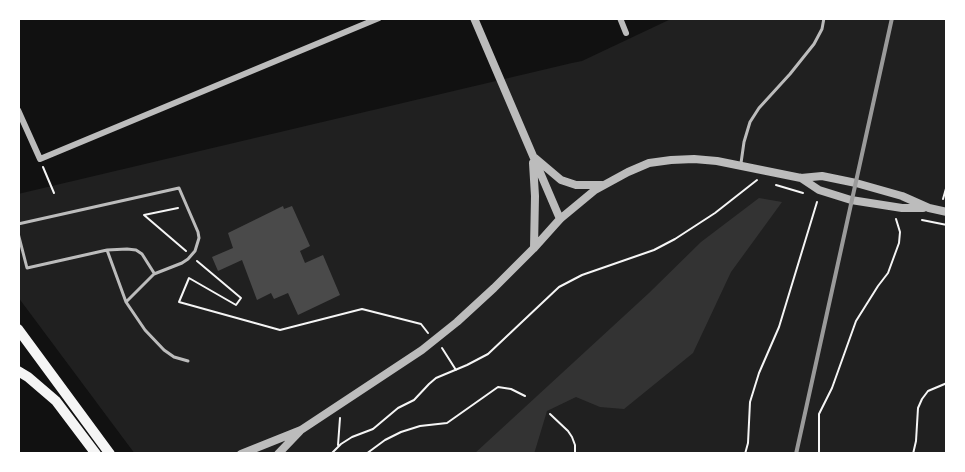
<!DOCTYPE html>
<html>
<head>
<meta charset="utf-8">
<style>
	body { margin:0 }
	#map { position:relative; width:965px; height:472px; overflow:hidden; background:#111; font-family:Helvetica,sans-serif }
	canvas { display:block }
	.frame { position:absolute; inset:0; border:20px solid #fff; pointer-events:none }
</style>
</head>
<body>
<div id="map">
<canvas width="965" height="472"></canvas>
<div class="frame"></div>
</div>
<script>
const c = document.querySelector('canvas').getContext('2d');
c.lineJoin = 'round';
function paint(path, color) { c.fillStyle = color; c.fill(path, 'evenodd'); }
const poly = rows => new Path2D(rows.map(r => 'M' + r).join(''));
function strokePath(path, color, width, dash) { c.strokeStyle = color; c.lineWidth = width; c.lineCap = dash ? 'butt' : 'round'; c.setLineDash(dash || []); c.stroke(path); }
const green = poly([
	[673,18,947,18,947,454,135,454,18,297,18,194,572,63,582,61]
]);
const water = poly([
	[759,198,782,202,731,272,693,353,624,409,600,407,576,397,547,411,534,454,474,454,649,293,701,242]
]);
const building = poly([
	[283,206,284,209,292,206,310,246,300,251,305,263,323,255,340,295,298,315,288,293,274,299,271,293,257,300,242,260,218,271,212,257,233,248,228,233]
]);
const path = poly([
	[43,167,54,193],
	[776,185,803,193],
	[943,199,947,185],
	[178,208,144,215,186,251],
	[922,220,947,225],
	[197,261,241,298,236,305,189,278,179,302,280,330,362,309,421,324,428,333],
	[442,348,456,370],
	[550,414,568,431,572,437,575,445,575,454],
	[338,445,340,418],
	[331,454,341,444,352,437,373,429,398,408,414,400,429,384,436,378,467,365,488,354,559,287,582,275,654,250,675,239,715,213,757,180],
	[366,454,385,440,401,432,420,426,447,423,498,387,511,389,525,396],
	[745,454,748,443,750,402,759,373,779,327,817,202],
	[819,454,819,414,832,388,856,321,878,286,888,273,899,243,900,232,896,219],
	[913,454,916,441,918,408,922,399,928,391,947,383]
]);
const service = poly([
	[741,163,744,142,750,122,759,108,790,74,814,44,822,29,824,18],
	[18,224,179,188,198,232,199,238,195,251,188,259,182,263,154,274,126,302],
	[18,233,27,268,107,250,127,249,136,250,142,254,154,273],
	[107,250,126,302,145,330,164,350,174,357,188,361]
]);
const minor = poly([
	[620,18,626,33],
	[18,110,40,159,379,18]
]);
const tertiary = poly([
	[474,18,560,219],
	[535,158,561,180,576,185,602,185],
	[533,163,535,196,534,248],
	[801,178,819,190,851,200,902,208,923,208],
	[241,454,301,430,422,350,457,322,494,288,534,248,560,219,595,190,628,172,649,163,671,160,694,159,717,161,801,178,822,176,856,183,902,196,929,208,947,212],
	[278,454,300,431]
]);
const motorway = poly([
	[18,329,110,454],
	[18,371,28,377,56,401,96,454]
]);
const rail = poly([
	[796,454,892,18]
]);
paint(green, '#202020');
paint(water, '#333');
paint(building, '#4a4a4a');
strokePath(path, '#f5f5f5', 2);
strokePath(service, '#bcbcbc', 3);
strokePath(minor, '#bcbcbc', 6);
strokePath(tertiary, '#bcbcbc', 8);
strokePath(motorway, '#f5f5f5', 10);
strokePath(rail, '#9a9a9a', 4);
</script>
</body>
</html>
